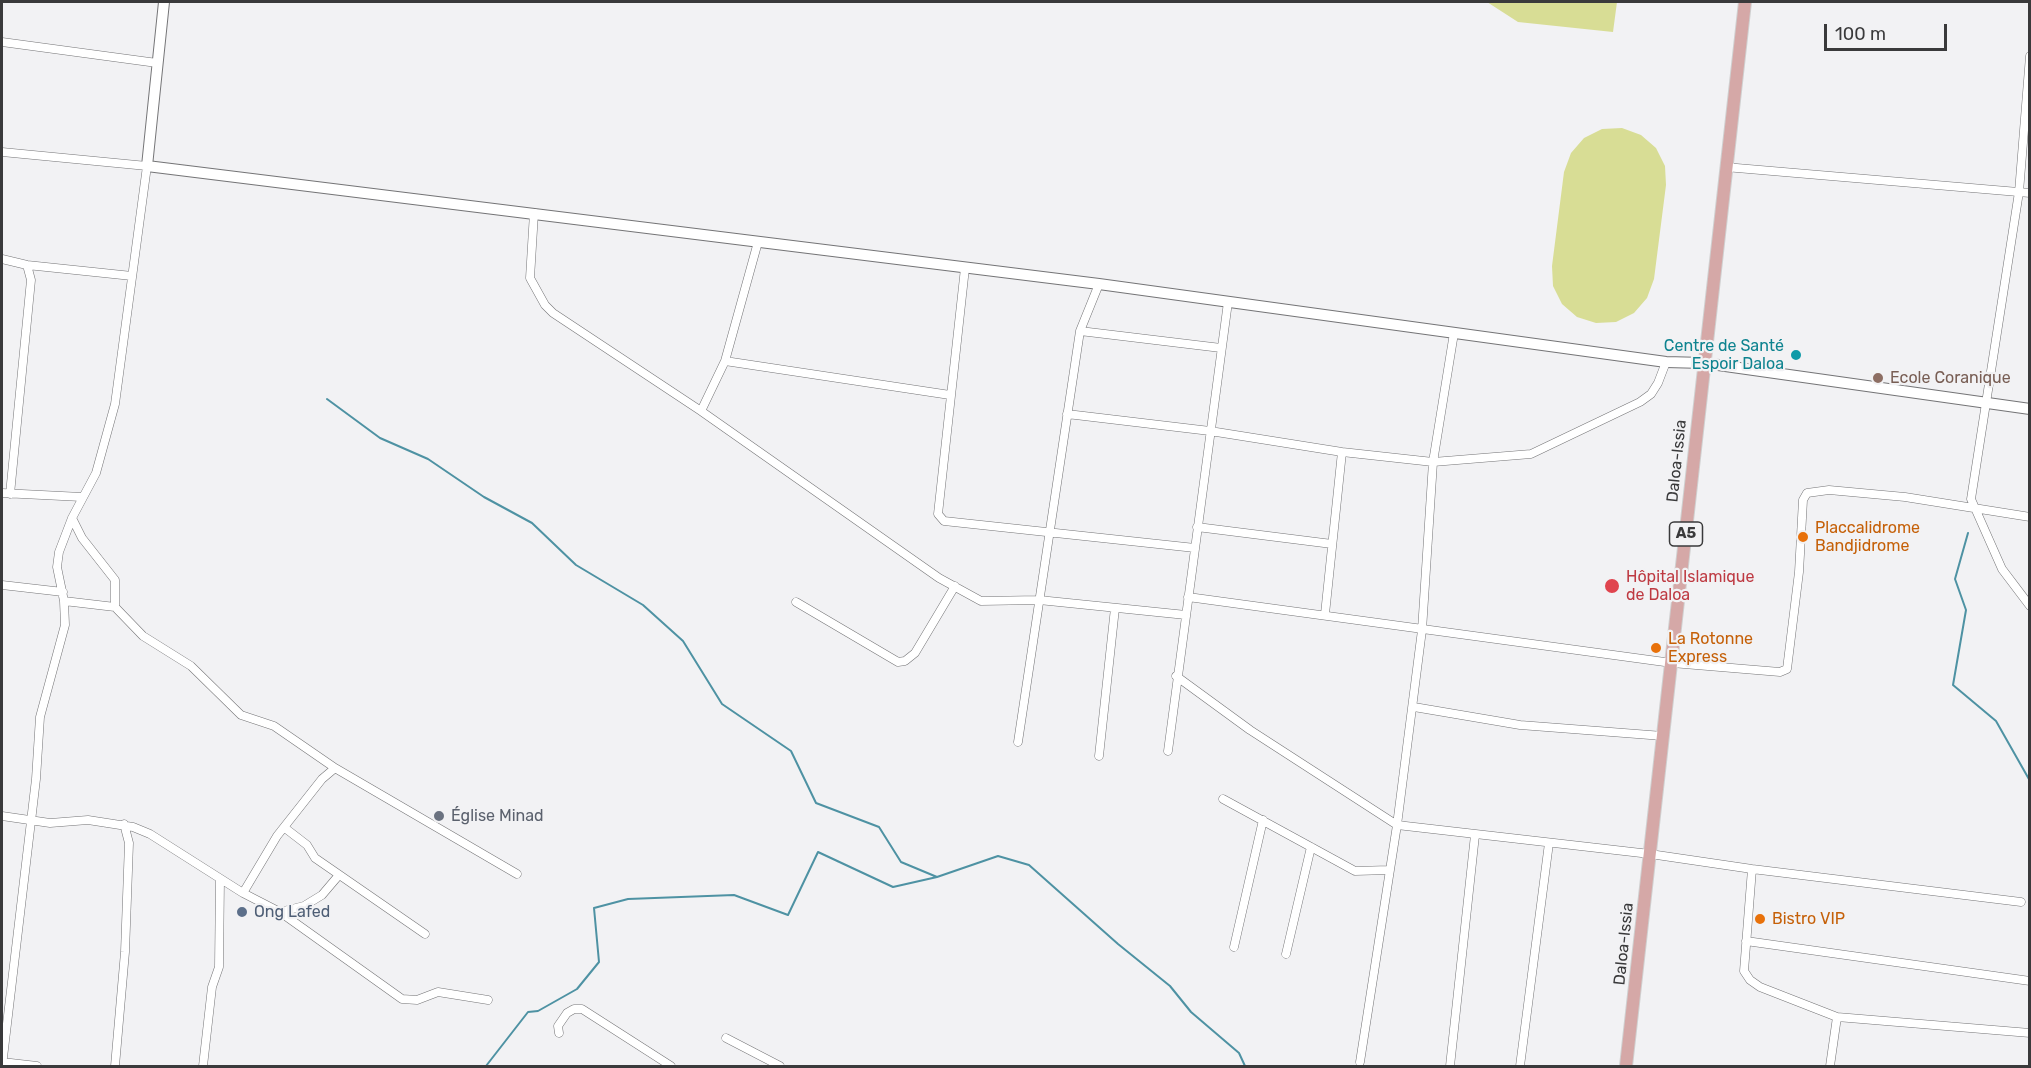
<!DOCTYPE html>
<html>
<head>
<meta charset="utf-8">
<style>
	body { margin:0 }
	#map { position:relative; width:2031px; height:1068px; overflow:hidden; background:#f2f2f4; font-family:Rubik,sans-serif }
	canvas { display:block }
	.frame { position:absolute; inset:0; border:3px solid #3a3a3b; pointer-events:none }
	.scale { position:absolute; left:1824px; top:24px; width:123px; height:27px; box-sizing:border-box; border:3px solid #3a3a3b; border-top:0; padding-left:8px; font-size:18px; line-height:21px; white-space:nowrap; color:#3a3a3b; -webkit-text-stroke:4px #f2f2f4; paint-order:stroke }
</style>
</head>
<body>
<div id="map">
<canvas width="2031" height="1068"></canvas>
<div class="frame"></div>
<div class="scale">100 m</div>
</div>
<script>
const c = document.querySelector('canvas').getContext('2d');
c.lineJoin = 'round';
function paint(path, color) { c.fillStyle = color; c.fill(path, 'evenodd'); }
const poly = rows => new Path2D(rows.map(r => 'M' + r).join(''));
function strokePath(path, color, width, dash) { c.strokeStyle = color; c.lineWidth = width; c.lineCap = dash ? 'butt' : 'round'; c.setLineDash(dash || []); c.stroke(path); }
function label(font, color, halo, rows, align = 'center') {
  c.font = font + ' Rubik,sans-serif'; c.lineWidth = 4.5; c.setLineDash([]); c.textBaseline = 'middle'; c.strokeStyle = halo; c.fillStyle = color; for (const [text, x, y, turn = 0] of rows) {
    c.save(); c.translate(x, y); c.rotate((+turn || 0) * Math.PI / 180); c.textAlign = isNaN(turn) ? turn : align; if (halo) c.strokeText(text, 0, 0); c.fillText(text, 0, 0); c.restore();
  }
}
const green = poly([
	[1487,2,1617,2,1613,32,1518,22],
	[1622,128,1641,135,1656,148,1665,166,1666,185,1654,279,1647,298,1634,313,1616,322,1596,323,1577,317,1562,304,1553,286,1552,266,1564,172,1571,153,1584,138,1602,129]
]);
const stream = poly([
	[327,399,380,438,428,459,484,497,532,523,576,565,643,605,683,641,722,704,791,751,816,803,879,827,901,862,937,877,998,856,1029,865,1118,944,1170,986,1191,1012,1239,1053,1245,1066],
	[1968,533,1955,579,1966,610,1953,685,1996,721,2030,781],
	[486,1066,528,1012,538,1011,577,989,599,962,594,908,628,899,734,895,788,915,818,852,893,887,937,877]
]);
const street = poly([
	[2,42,157,63],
	[2030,56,2019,192,1971,499,2002,569,2030,606],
	[2,152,147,166,115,404,96,473,72,518,59,552,57,567,64,601,65,625,40,717,36,779,2,1066],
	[1725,167,2030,193],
	[534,213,530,278,545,305,553,313,701,411,939,578,981,601,1039,600,1186,615],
	[2,259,27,265,132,276],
	[965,268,938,514,944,521,1195,548],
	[1080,331,1221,348],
	[1454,333,1433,462,1422,630,1397,825,1650,854,1752,869,2021,902],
	[725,361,950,395],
	[701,411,725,361,758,242],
	[1067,414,1210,431,1342,452,1433,462,1531,454,1640,402,1651,394,1658,383,1666,362],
	[2,493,82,497],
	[10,494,31,280,27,265],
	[72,518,82,538,115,580,115,607],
	[1197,527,1332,544],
	[2,585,63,592],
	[1188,597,1672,663,1780,672,1787,669,1799,572,1803,500,1807,493,1829,490,1905,497,2030,517],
	[64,601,115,607,143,636,191,666,241,715,274,726,335,768,517,874],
	[796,602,898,662,905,661,915,653,955,586],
	[1325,614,1342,452],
	[1176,676,1250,730,1397,825,1360,1062],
	[1414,707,1520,725,1663,736],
	[1018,742,1080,331,1099,284],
	[1168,751,1228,302],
	[1099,756,1115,608],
	[1223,799,1355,871,1389,870],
	[2,816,50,823,88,820,133,827,150,834,243,893,280,912,402,999,417,1000,438,992,488,1000],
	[285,828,307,845,315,858,425,934],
	[1752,869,1744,971,1750,980,1760,987,1837,1017,2030,1033],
	[243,893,277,836,322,779,335,768],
	[280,912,304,906,322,895,339,875],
	[1746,941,2030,981],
	[1234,947,1263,820],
	[1286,954,1311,847],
	[559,1033,558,1026,567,1013,574,1009,582,1009,671,1066],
	[726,1038,780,1066],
	[2,1062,37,1066],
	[115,1066,125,952,129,843,124,824],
	[203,1066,212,987,219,967,220,879],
	[1450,1066,1475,835],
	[1520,1066,1549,843],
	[1830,1066,1837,1017]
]);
const secondary = poly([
	[164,2,147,166,1099,284,1666,362,1704,363,2030,409]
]);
const primary = poly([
	[1626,1066,1745,2]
]);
const markers = [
	[1796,355,6,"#0f9aa8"],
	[1878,378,6,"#8d6e63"],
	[1803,537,6,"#e8710a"],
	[1612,586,8,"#e0444e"],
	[1656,648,6,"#e8710a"],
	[439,816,6,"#6b7280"],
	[242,912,6,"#5c6f8a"],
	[1760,919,6,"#e8710a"]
];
const shields = [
	[1686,534,33]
];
const shieldNames = [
	["A5",1686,534]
];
const cultureNames = [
	["Centre de Santé",1784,346],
	["Espoir Daloa",1784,364]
];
const educationNames = [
	["Ecole Coranique",1890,378]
];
const streetNames = [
	["Daloa-Issia",1677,461,-84],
	["Daloa-Issia",1624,944,-84]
];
const foodNames = [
	["Placcalidrome",1815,528],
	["Bandjidrome",1815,546],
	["La Rotonne",1668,639],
	["Express",1668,657],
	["Bistro VIP",1772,919]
];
const healthNames = [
	["Hôpital Islamique",1626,577],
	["de Daloa",1626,595]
];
const worshipNames = [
	["Église Minad",451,816]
];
const serviceNames = [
	["Ong Lafed",254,912]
];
paint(green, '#d8dd95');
strokePath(stream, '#4e92a3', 2);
strokePath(street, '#747476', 9);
strokePath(secondary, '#747476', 12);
strokePath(primary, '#d0d0d0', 14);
strokePath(street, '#fff', 8);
strokePath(secondary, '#fff', 10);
strokePath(primary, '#d5a8a7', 12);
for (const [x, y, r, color] of markers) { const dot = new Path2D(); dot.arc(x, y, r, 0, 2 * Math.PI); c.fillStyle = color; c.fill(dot); strokePath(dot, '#f2f2f4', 2); }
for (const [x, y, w] of shields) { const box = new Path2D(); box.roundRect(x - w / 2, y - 12, w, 24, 4.5); c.fillStyle = '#f2f2f4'; c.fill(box); strokePath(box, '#3a3a3b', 1.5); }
label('bold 15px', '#3a3a3b', null, shieldNames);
label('16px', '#0d838f', '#f2f2f4', cultureNames, 'right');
label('16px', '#785e54', '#f2f2f4', educationNames, 'left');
label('16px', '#3a3a3b', '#f2f2f4', streetNames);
label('16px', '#c56008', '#f2f2f4', foodNames, 'left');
label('16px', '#be3a42', '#f2f2f4', healthNames, 'left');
label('16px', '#5b616d', '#f2f2f4', worshipNames, 'left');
label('16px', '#4e5e75', '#f2f2f4', serviceNames, 'left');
</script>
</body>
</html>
